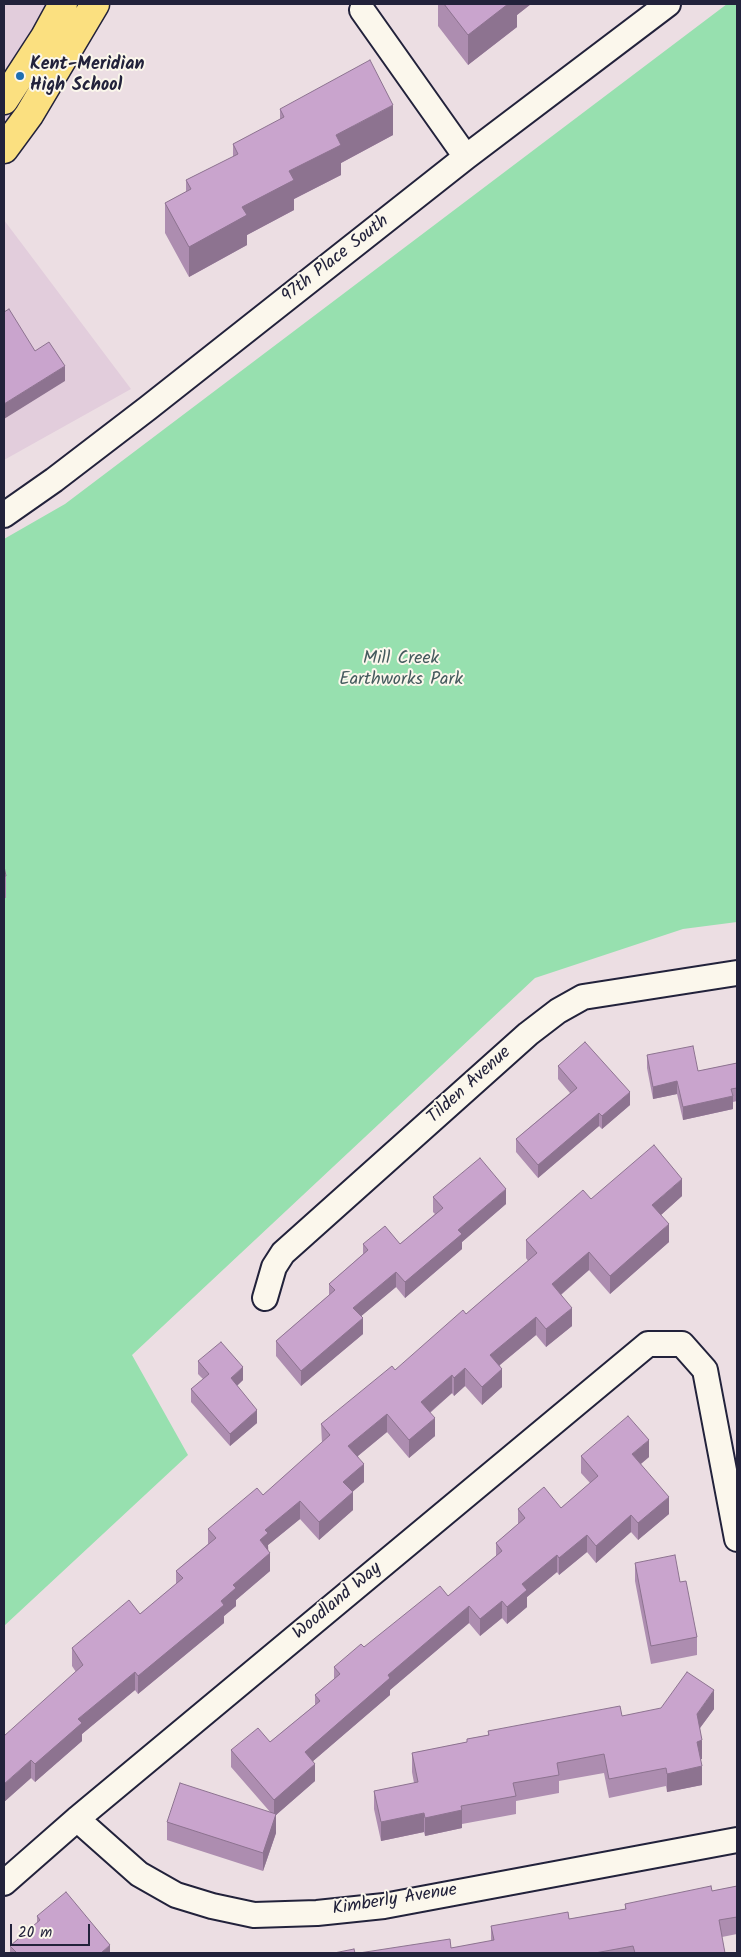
<!DOCTYPE html>
<html>
<head>
<meta charset="utf-8">
<style>
	body { margin:0 }
	#map { position:relative; width:741px; height:1957px; overflow:hidden; background:#ecdee3; font-family:Kalam,sans-serif }
	canvas { display:block }
	.frame { position:absolute; inset:0; border:5px solid #22223b; pointer-events:none }
	.scale { position:absolute; left:10px; top:1924px; width:80px; height:22px; box-sizing:border-box; border:2px solid #22223b; border-top:0; padding-left:6px; font-size:15px; line-height:18px; white-space:nowrap; color:#22223b; -webkit-text-stroke:4px #fbf7ec; paint-order:stroke }
</style>
</head>
<body>
<div id="map">
<canvas width="741" height="1957"></canvas>
<div class="frame"></div>
<div class="scale">20 m</div>
</div>
<script>
const c = document.querySelector('canvas').getContext('2d');
c.lineJoin = 'round';
function paint(path, color) { c.fillStyle = color; c.fill(path, 'evenodd'); }
const poly = rows => new Path2D(rows.map(r => 'M' + r).join(''));
function strokePath(path, color, width, dash) { c.strokeStyle = color; c.lineWidth = width; c.lineCap = dash ? 'butt' : 'round'; c.setLineDash(dash || []); c.stroke(path); }
function label(font, color, halo, rows, align = 'center') {
  c.font = font + ' Kalam,sans-serif'; c.lineWidth = 4; c.setLineDash([]); c.textBaseline = 'middle'; c.strokeStyle = halo; c.fillStyle = color; for (const [text, x, y, turn = 0] of rows) {
    c.save(); c.translate(x, y); c.rotate((+turn || 0) * Math.PI / 180); c.textAlign = isNaN(turn) ? turn : align; if (halo) c.strokeText(text, 0, 0); c.fillText(text, 0, 0); c.restore();
  }
}
const built = poly([
	[4,4,80,4,19,107,4,128],
	[4,220,131,389,4,460]
]);
const green = poly([
	[727,4,737,4,737,922,683,929,535,978,132,1355,188,1455,4,1626,4,539,65,504]
]);
const street = poly([
	[362,10,466,157],
	[4,515,54,480,148,408,466,157,668,4],
	[265,1298,274,1267,283,1253,528,1034,558,1011,583,997,737,973],
	[77,1819,139,1874,176,1895,212,1906,254,1915,317,1913,384,1906,737,1840],
	[4,1883,77,1819,648,1344,682,1344,705,1370,737,1539]
]);
const primary = poly([
	[4,100,45,37,63,4],
	[4,149,29,115,95,4]
]);
const wall = poly([
	[438,4,531,4,517,15,517,27,468,65,438,26],
	[280,109,393,135,341,163,341,175,294,199,294,210,247,235,247,245,189,277,165,233,165,203,186,192,186,180,233,157,233,144,280,120],
	[4,866,6,876,6,898,4,898],
	[647,1055,698,1071,737,1063,737,1101,733,1102,733,1109,683,1120,677,1094,653,1099,647,1068],
	[558,1066,630,1105,602,1129,599,1126,538,1178,516,1152,516,1139,570,1093,558,1079],
	[682,1196,661,1215,669,1242,610,1294,589,1270,561,1295,572,1326,546,1347,536,1335,500,1365,502,1387,482,1405,465,1386,454,1396,452,1393,430,1413,435,1436,409,1458,387,1432,358,1456,364,1482,352,1492,353,1510,319,1540,300,1519,268,1545,270,1571,236,1600,236,1606,224,1616,224,1623,138,1694,135,1690,82,1734,82,1741,35,1782,31,1778,4,1802,76,1672,72,1666,72,1648,140,1614,176,1584,176,1571,208,1544,208,1529,263,1495,322,1443,321,1424,395,1370,466,1314,528,1261,526,1258,526,1240,591,1199],
	[433,1197,506,1204,462,1242,462,1249,405,1298,396,1287,361,1316,363,1334,301,1386,276,1356,276,1341,329,1295,329,1284,363,1254,363,1244,400,1244,435,1214,433,1212],
	[198,1361,243,1380,237,1386,257,1423,230,1446,191,1402,191,1389,203,1379,198,1374],
	[581,1456,649,1457,641,1464,669,1514,638,1540,631,1532,596,1563,587,1552,559,1575,557,1572,527,1597,527,1607,507,1624,502,1618,480,1636,469,1623,390,1690,390,1695,313,1761,315,1781,276,1815,276,1833,263,1871,167,1840,167,1822,271,1813,231,1767,231,1750,270,1742,315,1705,315,1695,334,1679,334,1667,364,1647,448,1596,496,1556,496,1543,518,1524,518,1509,561,1508,590,1483,581,1473],
	[635,1563,680,1582,697,1637,697,1655,651,1664,635,1581],
	[714,1709,700,1728,702,1759,701,1759,702,1785,667,1792,666,1786,609,1798,604,1773,559,1781,559,1793,516,1801,516,1814,462,1824,462,1828,425,1836,424,1832,381,1841,374,1809,374,1791,414,1783,412,1772,412,1753,467,1742,467,1739,488,1735,488,1731,622,1716],
	[737,1886,737,1934,722,1937,725,1953,359,1953,451,1948,491,1941,491,1926,569,1919,625,1909,625,1904,712,1891],
	[37,1916,110,1953,10,1953,10,1946,37,1923]
]);
const shadedWall = poly([
	[508,4,531,4,517,15,517,27,468,65,468,35],
	[393,105,393,135,341,163,341,175,294,199,294,210,247,235,247,245,189,277,189,247,242,207,336,135],
	[65,366,65,381,4,419,4,404],
	[677,1081,677,1094,653,1099,653,1087],
	[630,1092,630,1105,602,1129,602,1116],
	[733,1096,733,1109,683,1120,683,1107],
	[599,1113,599,1126,538,1178,538,1165],
	[682,1179,682,1196,652,1223,652,1205],
	[506,1189,506,1204,462,1242,462,1249,405,1298,405,1282,458,1230],
	[669,1224,669,1242,610,1294,610,1276],
	[589,1252,589,1270,552,1302,552,1284],
	[396,1272,396,1287,353,1323,353,1308],
	[572,1308,572,1326,546,1347,546,1329],
	[536,1317,536,1335,490,1373,490,1355],
	[363,1318,363,1334,301,1386,301,1371],
	[243,1367,243,1380,231,1391,231,1378],
	[465,1368,465,1386,454,1396,454,1378],
	[502,1369,502,1387,482,1405,482,1387],
	[452,1375,452,1393,421,1420,421,1402],
	[257,1410,257,1423,230,1446,230,1434],
	[387,1414,387,1432,348,1464,348,1446],
	[435,1418,435,1436,409,1458,409,1440],
	[649,1440,649,1457,632,1471,632,1454],
	[364,1464,364,1482,343,1500,343,1482],
	[353,1492,353,1510,319,1540,319,1522],
	[669,1497,669,1514,638,1540,638,1523],
	[300,1501,300,1519,268,1545,268,1551,260,1540,265,1530],
	[631,1515,631,1532,596,1563,596,1546],
	[587,1535,587,1552,559,1575,559,1558],
	[270,1553,270,1571,236,1600,236,1606,224,1616,224,1623,138,1694,138,1676,221,1601,233,1585],
	[557,1555,557,1572,527,1597,527,1607,507,1624,507,1607,522,1584],
	[502,1601,502,1618,480,1636,480,1619],
	[469,1606,469,1623,390,1690,390,1695,305,1768,305,1752,388,1675],
	[135,1672,135,1690,82,1734,82,1741,35,1782,35,1764,78,1719],
	[714,1690,714,1709,697,1732,697,1714],
	[702,1740,702,1759,697,1760,697,1742],
	[31,1760,31,1778,4,1802,4,1784],
	[315,1764,315,1781,276,1815,276,1833,263,1871,263,1853,274,1816,274,1800],
	[702,1766,702,1785,667,1792,667,1774],
	[462,1810,462,1828,425,1836,425,1818],
	[424,1813,424,1832,381,1841,381,1822],
	[110,1945,110,1953,101,1953]
]);
const building = poly([
	[444,4,508,4,468,35,444,4],
	[370,60,393,105,336,135,341,145,289,171,294,180,242,207,247,215,189,247,165,203,191,189,186,180,238,154,233,144,284,117,280,109,370,60],
	[9,309,35,351,49,342,65,366,4,404,4,312,9,309],
	[4,866,6,876,4,876,4,866],
	[585,1042,630,1092,602,1116,599,1113,538,1165,516,1139,577,1088,558,1066,585,1042],
	[693,1046,698,1071,737,1063,737,1088,731,1089,733,1096,683,1107,677,1081,653,1087,647,1055,693,1046],
	[654,1145,682,1179,652,1205,669,1224,610,1276,589,1252,552,1284,572,1308,546,1329,536,1317,490,1355,502,1369,482,1387,465,1368,454,1378,452,1375,421,1402,435,1418,409,1440,387,1414,348,1446,364,1464,343,1482,353,1492,319,1522,300,1501,265,1530,268,1533,260,1540,270,1553,233,1585,236,1588,221,1601,224,1605,138,1676,135,1672,78,1719,82,1723,35,1764,31,1760,4,1784,4,1736,83,1665,72,1648,129,1600,140,1614,183,1578,176,1571,216,1538,208,1529,257,1488,263,1495,330,1435,321,1424,392,1366,395,1370,463,1310,466,1314,537,1253,526,1240,583,1190,591,1199,654,1145],
	[480,1158,506,1189,458,1230,462,1234,405,1282,396,1272,353,1308,363,1318,301,1371,276,1341,335,1290,329,1284,368,1250,363,1244,385,1226,400,1244,443,1208,433,1197,480,1158],
	[221,1342,243,1367,231,1378,257,1410,230,1434,191,1389,209,1374,198,1361,221,1342],
	[628,1416,649,1440,632,1454,669,1497,638,1523,631,1515,596,1546,587,1535,559,1558,557,1555,522,1584,527,1590,507,1607,502,1601,480,1619,469,1606,388,1675,390,1678,305,1752,315,1764,274,1800,231,1750,258,1728,270,1742,320,1701,315,1695,340,1674,334,1667,361,1644,364,1647,440,1586,448,1596,502,1551,496,1543,525,1518,518,1509,544,1487,561,1508,598,1476,581,1456,628,1416],
	[675,1555,680,1582,686,1581,697,1637,651,1646,635,1563,675,1555],
	[687,1672,714,1690,697,1714,702,1740,697,1742,702,1766,667,1774,666,1768,609,1779,604,1754,557,1763,559,1775,513,1783,516,1796,461,1806,462,1810,425,1818,424,1813,381,1822,374,1791,418,1782,412,1753,467,1742,467,1739,489,1735,488,1731,620,1706,622,1716,661,1708,687,1672],
	[180,1783,276,1814,263,1853,167,1822,180,1783],
	[711,1886,712,1891,737,1886,737,1917,719,1920,725,1953,635,1953,633,1946,595,1953,359,1953,450,1939,451,1948,494,1940,491,1926,568,1912,569,1919,626,1909,625,1904,711,1886],
	[66,1892,110,1945,101,1953,17,1953,10,1946,40,1920,37,1916,66,1892],
	[354,1949,355,1953,334,1953,354,1949]
]);
const markers = [
	[20,76,5,"#1f6fb2"]
];
const poiNames = [
	["Kent-Meridian",30,66],
	["High School",30,87]
];
const streetNames = [
	["97th Place South",336,260,-38],
	["Tilden Avenue",470,1086,-42],
	["Woodland Way",338,1602,-40],
	["Kimberly Avenue",395,1901,-9]
];
const parkNames = [
	["Mill Creek",401,660],
	["Earthworks Park",401,681]
];
paint(built, '#e2cddc');
paint(green, '#97e0af');
strokePath(street, '#22223b', 28);
strokePath(primary, '#22223b', 31);
strokePath(street, '#fbf7ec', 24);
strokePath(primary, '#fbe080', 28);
paint(wall, '#ad8db0');
paint(shadedWall, '#8d7390');
paint(building, '#c9a4cd');
strokePath(building, '#8d7390', 1);
for (const [x, y, r, color] of markers) { const dot = new Path2D(); dot.arc(x, y, r, 0, 2 * Math.PI); c.fillStyle = color; c.fill(dot); strokePath(dot, '#fbf7ec', 2); }
label('bold 18px', '#22223b', '#fbf7ec', poiNames, 'left');
label('18px', '#22223b', '#fbf7ec', streetNames);
label('18px', '#455b5e', '#fbf7ec', parkNames);
</script>
</body>
</html>
